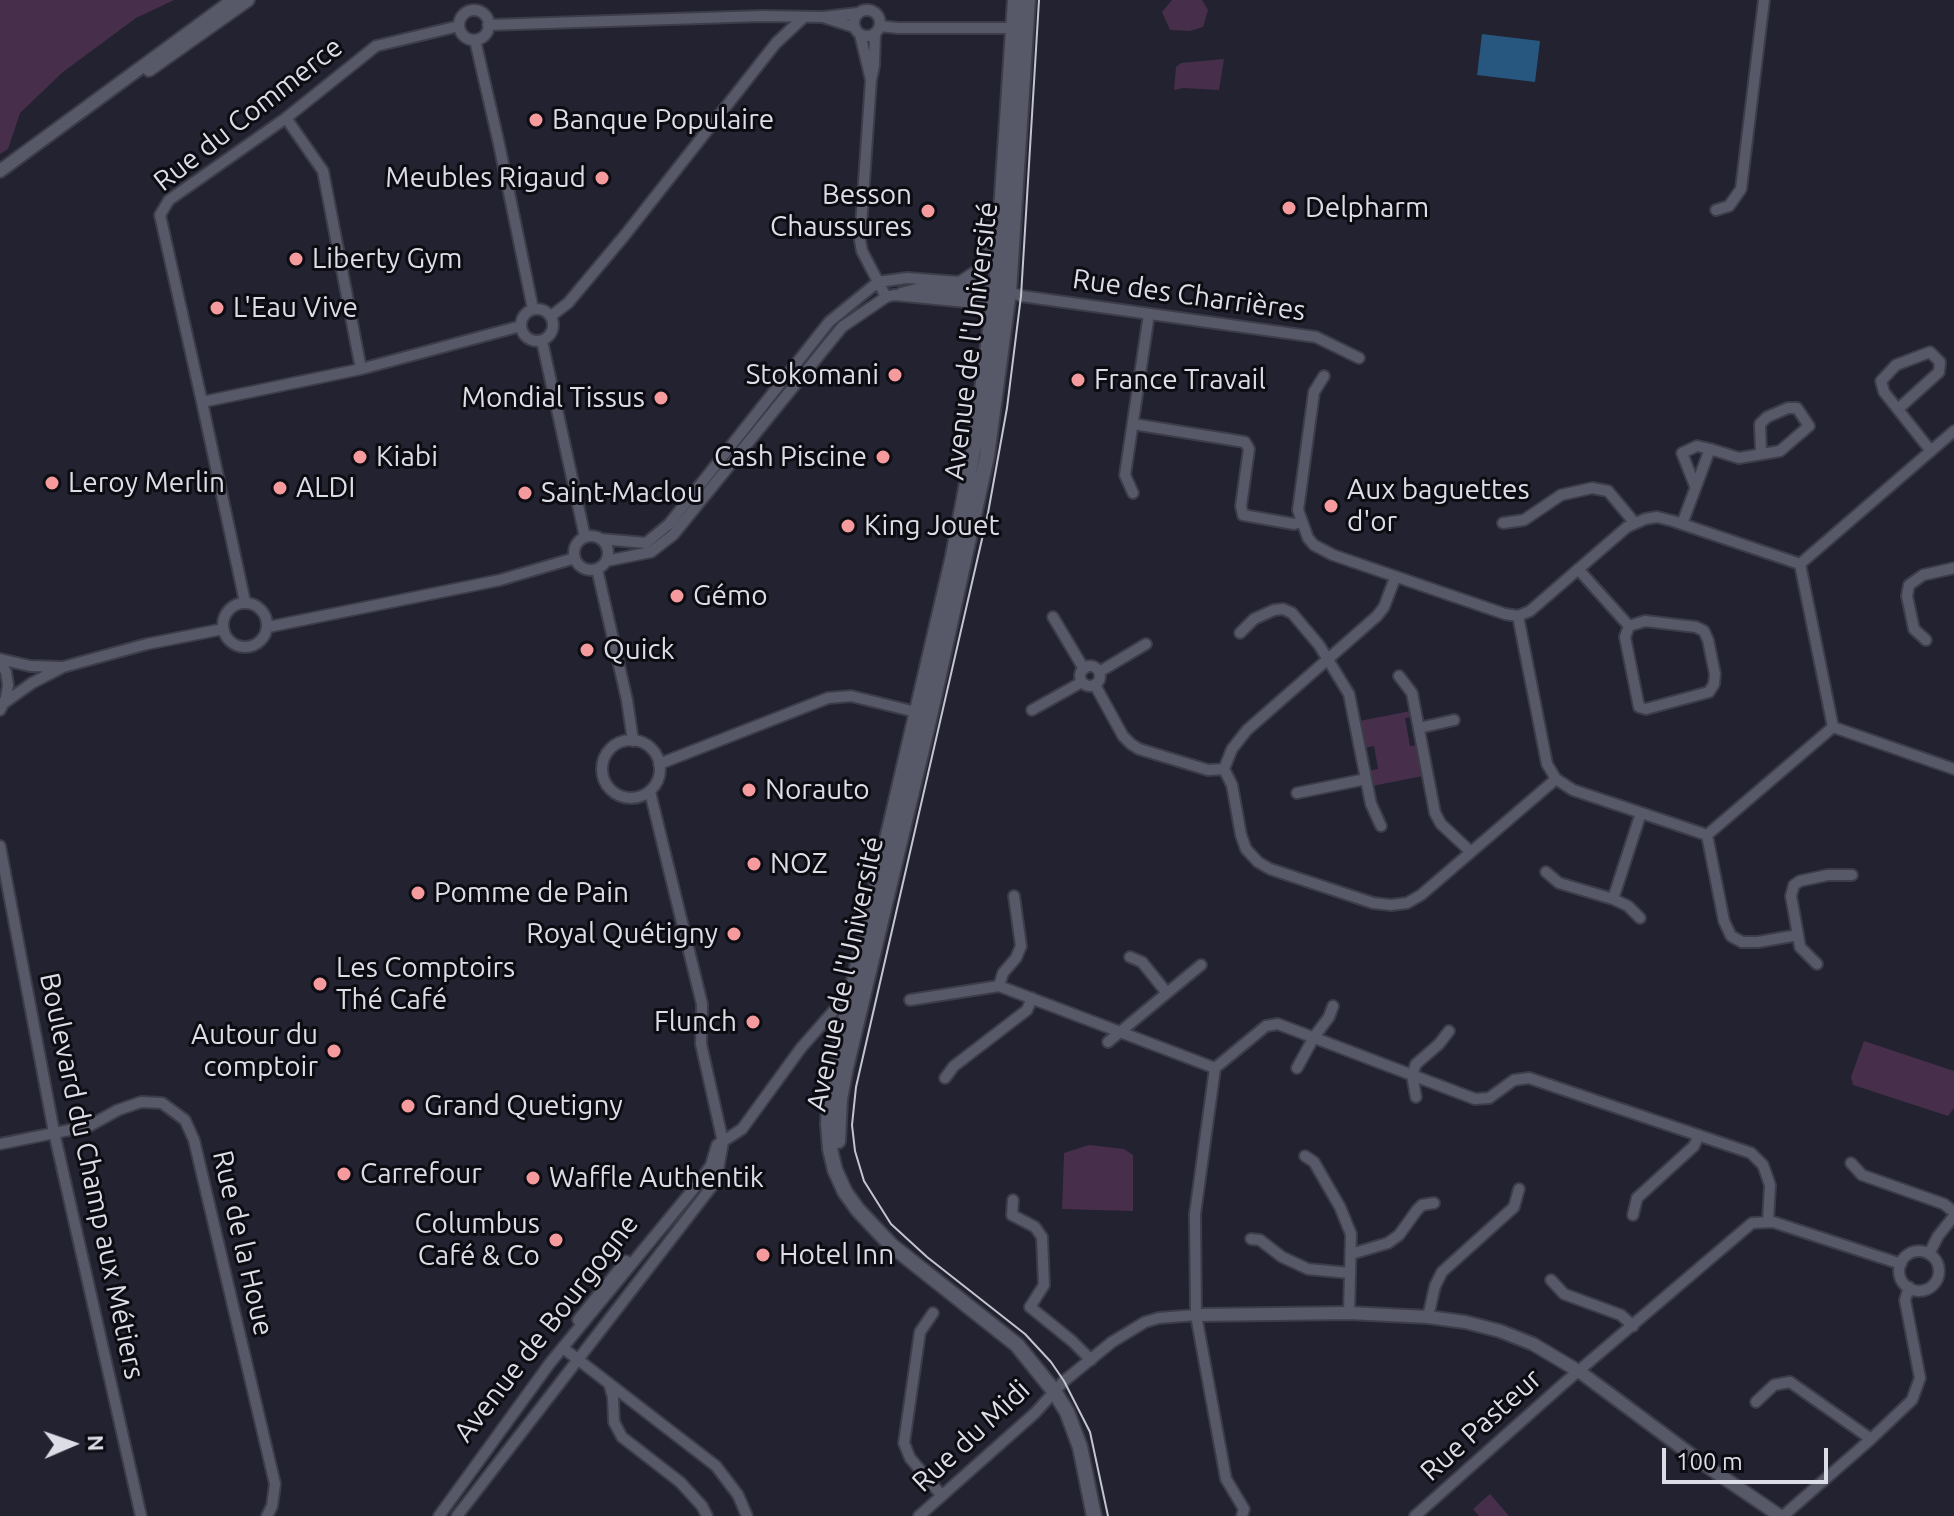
<!DOCTYPE html>
<html>
<head>
<meta charset="utf-8">
<style>
	body { margin:0 }
	#map { position:relative; width:1954px; height:1516px; overflow:hidden; background:#222230; font-family:Ubuntu,sans-serif }
	canvas { display:block }
	.north { position:absolute; left:32px; top:1404px; width:80px; height:80px; -webkit-text-stroke:6px #0c0c12; paint-order:stroke; rotate:88deg; font-size:22px; font-weight:700; line-height:32px; text-align:center; color:#dddde7 }
	.north::after { content:''; display:block; margin:auto; width:28px; height:36px; background:#dddde7; clip-path:polygon(50% 0,100% 100%,50% 72%,0 100%) }
	.scale { position:absolute; left:1662px; top:1448px; width:166px; height:36px; box-sizing:border-box; border:4px solid #dddde7; border-top:0; padding-left:10px; font-size:24px; line-height:28px; white-space:nowrap; color:#dddde7; -webkit-text-stroke:6px #0c0c12; paint-order:stroke }
</style>
</head>
<body>
<div id="map">
<canvas width="1954" height="1516"></canvas>
<div class="north">N</div>
<div class="scale">100 m</div>
</div>
<script>
const c = document.querySelector('canvas').getContext('2d');
c.lineJoin = 'round';
function paint(path, color) { c.fillStyle = color; c.fill(path, 'evenodd'); }
const poly = rows => new Path2D(rows.map(r => 'M' + r).join(''));
function strokePath(path, color, width, dash) { c.strokeStyle = color; c.lineWidth = width; c.lineCap = dash ? 'butt' : 'round'; c.setLineDash(dash || []); c.stroke(path); }
function label(font, color, halo, rows, align = 'center') {
  c.font = font + ' Ubuntu,sans-serif'; c.lineWidth = 6; c.setLineDash([]); c.textBaseline = 'middle'; c.strokeStyle = halo; c.fillStyle = color; for (const [text, x, y, turn = 0] of rows) {
    c.save(); c.translate(x, y); c.rotate((+turn || 0) * Math.PI / 180); c.textAlign = isNaN(turn) ? turn : align; if (halo) c.strokeText(text, 0, 0); c.fillText(text, 0, 0); c.restore();
  }
}
const green = poly([
	[0,0,174,0,136,18,63,72,20,113,8,149,0,154],
	[1172,0,1202,0,1208,10,1203,27,1190,31,1170,30,1162,12],
	[1224,59,1219,90,1183,88,1174,90,1176,67,1181,63],
	[1411,711,1412,717,1405,718,1410,746,1417,745,1423,776,1372,786,1368,771,1378,769,1374,746,1364,748,1359,721],
	[1864,1041,1954,1071,1954,1108,1948,1116,1853,1085,1851,1077],
	[1089,1145,1124,1149,1133,1155,1133,1211,1062,1209,1064,1153],
	[1490,1494,1509,1516,1479,1516,1473,1509]
]);
const water = poly([
	[1482,34,1540,41,1535,82,1477,75]
]);
const minor = poly([
	'854 23a13 13 0 1 1 26 0a13 13 0 1 1-26 0Z',
	'459 25a15 15 0 1 1 30 0a15 15 0 1 1-30 0Z',
	[488,25,762,16,823,17],
	[880,26,898,28,1013,28],
	[854,27,823,17,858,13],
	[860,34,871,80,874,66,875,33],
	[475,40,499,144,533,309],
	[871,80,860,240,862,251,886,297],
	[286,118,323,171,361,369],
	[1716,210,1729,206,1741,189,1764,0],
	[961,281,979,269,997,238],
	[901,293,920,288,1000,295],
	'521 325a16 16 0 1 1 32 0a16 16 0 1 1-32 0Z',
	[551,316,568,303,625,235,776,43,804,17],
	[542,341,585,537],
	[1324,376,1314,392,1298,510,1308,538,1314,545,1333,555,1505,614,1518,616,1530,611,1627,527,1645,519,1657,517,1673,521,1800,564],
	[202,402,160,215,169,200,286,118,376,46,459,26],
	[1898,409,1939,372,1940,362,1930,352,1896,365,1881,381,1884,392,1931,451],
	[1133,424,1245,442,1249,449,1241,506,1243,515,1294,524,1300,522],
	[1954,431,1800,564,1833,727,1954,769],
	[1695,486,1682,453,1697,446,1710,449],
	[1133,493,1125,475,1149,314],
	[1503,523,1524,520,1561,495,1592,488,1608,491,1634,522],
	[1682,524,1710,449,1739,458,1780,451,1809,426,1797,408,1788,408,1767,417,1760,424,1761,453],
	'574 553a17 17 0 1 1 34 0a17 17 0 1 1-34 0Z',
	[601,539,646,543,669,524,829,322,878,282,907,278,986,284,1021,296,1316,337,1359,358],
	[606,561,651,552,673,535,842,327,886,297,894,295,997,305],
	[597,569,627,700,633,741],
	[1578,569,1629,626],
	[1395,578,1384,607,1377,616,1247,730,1232,749,1224,769,1232,785,1241,835,1246,849,1258,862,1270,869,1373,903,1391,905,1407,903,1421,895,1556,779],
	[245,602,202,402,361,369,521,326],
	'223 625a22 22 0 1 1 44 0a22 22 0 1 1-44 0Z',
	[1518,616,1547,764,1556,779,1573,790,1707,835,1833,727],
	[1053,617,1084,669],
	[1645,621,1696,627,1704,631,1708,640,1715,674,1714,684,1709,692,1646,709,1639,707,1625,637,1629,626,1645,621],
	[268,627,500,580,575,558],
	[1240,633,1254,619,1274,610,1283,609,1292,613,1319,645,1349,694,1371,804,1381,826],
	[1926,640,1914,629,1907,596,1909,585,1923,575,1954,568],
	[0,659,30,666,61,667],
	[0,662,6,672,8,685,6,698,0,710],
	'1080 676a10 10 0 1 1 20 0a10 10 0 1 1-20 0Z',
	[1099,672,1146,644],
	[1399,676,1412,693,1435,813,1441,824,1471,852],
	[1095,685,1123,736,1131,744,1139,749,1208,770,1224,769],
	[4,703,32,683,63,667,147,644,223,629],
	[1032,710,1082,682],
	[1419,728,1454,720],
	'602 769a29 29 0 1 1 58 0a29 29 0 1 1-58 0Z',
	[659,764,828,698,851,696,920,713],
	[1297,793,1366,779],
	[1707,835,1724,921,1731,936,1742,942,1758,942,1798,935,1791,896,1794,885,1800,881,1828,875,1852,875],
	[0,846,54,1132,141,1516],
	[1546,872,1559,883,1613,899,1641,813],
	[1613,899,1628,906,1640,918],
	[1798,935,1800,947,1817,964],
	[999,986,1003,973,1016,958,1021,946,1014,896],
	[1167,993,1201,965],
	[910,1000,999,986,1215,1068,1266,1026,1278,1024,1475,1099,1489,1098,1514,1080,1529,1078,1751,1153,1763,1165,1770,1185,1768,1221],
	[1108,1042,1167,993,1142,962,1130,957],
	[1215,1068,1195,1214,1196,1315,1226,1479,1244,1509,1242,1516],
	[1297,1068,1314,1037,1329,1017,1333,1006],
	[945,1078,954,1066,1027,1010,1032,998],
	[1416,1097,1412,1075,1416,1064,1439,1044,1449,1031],
	[0,1144,89,1126,118,1110,141,1102,162,1103,185,1120,194,1140,275,1484,272,1506,267,1516],
	[1305,1156,1314,1162,1340,1207,1351,1234,1349,1313],
	[1851,1163,1862,1175,1944,1204,1954,1212],
	[1013,1200,1012,1215,1035,1227,1042,1237,1044,1285,1030,1307,1072,1341,1091,1360],
	[1633,1215,1637,1198,1694,1146,1699,1135],
	[1251,1239,1260,1240,1282,1257,1308,1269,1349,1273],
	'1899 1271a20 20 0 1 1 40 0a20 20 0 1 1-40 0Z',
	[1351,1254,1388,1243,1399,1235,1417,1210,1422,1205,1434,1203],
	[1929,1254,1938,1236,1954,1216],
	[1551,1280,1564,1294,1621,1315,1633,1326],
	[933,1313,920,1332,904,1443,910,1458,942,1496],
	[1428,1317,1435,1286,1442,1272,1514,1207,1519,1189],
	[578,1320,626,1261],
	[563,1348,716,1466,738,1495,747,1516],
	[609,1383,613,1397,614,1422,622,1437,680,1482,702,1506,707,1516],
	[1756,1402,1774,1385,1790,1382,1871,1439,1912,1400,1920,1378,1905,1300,1909,1287],
	[439,1516,550,1363,700,1181,711,1165,717,1145,742,1129,801,1048,851,991],
	[457,1516,716,1181,723,1142,701,1044,702,1004,650,792],
	[919,1516,1035,1413,1064,1381,1112,1342,1145,1322,1159,1318,1196,1315],
	[1415,1516,1562,1385,1752,1223,1773,1222,1901,1264],
	[1783,1516,1871,1439]
]);
const tertiary = poly([
	[149,70,248,0],
	[0,171,233,0],
	[1196,1315,1349,1313,1428,1317,1465,1322,1500,1331,1533,1344,1580,1372,1705,1465,1780,1516]
]);
const secondary = poly([
	[1015,0,996,286,975,441,953,556,846,1015,829,1102,828,1124,830,1149,835,1170,845,1192,858,1210,891,1245,1017,1345,1054,1391,1067,1412,1080,1447,1094,1516],
	[838,1141,840,1099,846,1068,930,716,987,456,1009,292,1028,0]
]);
const tram = poly([
	[1039,0,1021,296,1007,408,988,513,856,1087,852,1125,855,1151,864,1181,891,1224,927,1257,1025,1334,1051,1362,1064,1381,1090,1432,1108,1516]
]);
const markers = [
	[536,120,8,"#f59b9e"],
	[602,178,8,"#f59b9e"],
	[1289,208,8,"#f59b9e"],
	[928,211,8,"#f59b9e"],
	[296,259,8,"#f59b9e"],
	[217,308,8,"#f59b9e"],
	[895,375,8,"#f59b9e"],
	[1078,380,8,"#f59b9e"],
	[661,398,8,"#f59b9e"],
	[360,457,8,"#f59b9e"],
	[883,457,8,"#f59b9e"],
	[52,483,8,"#f59b9e"],
	[280,488,8,"#f59b9e"],
	[525,493,8,"#f59b9e"],
	[1331,506,8,"#f59b9e"],
	[848,526,8,"#f59b9e"],
	[677,596,8,"#f59b9e"],
	[587,650,8,"#f59b9e"],
	[749,790,8,"#f59b9e"],
	[754,864,8,"#f59b9e"],
	[418,893,8,"#f59b9e"],
	[734,934,8,"#f59b9e"],
	[320,984,8,"#f59b9e"],
	[753,1022,8,"#f59b9e"],
	[334,1051,8,"#f59b9e"],
	[408,1106,8,"#f59b9e"],
	[344,1174,8,"#f59b9e"],
	[533,1178,8,"#f59b9e"],
	[556,1240,8,"#f59b9e"],
	[763,1255,8,"#f59b9e"]
];
const streetNames = [
	["Rue du Commerce",248,114,-38],
	["Rue des Charrières",1189,295,8],
	["Avenue de l'Université",971,341,-83],
	["Avenue de l'Université",845,974,-78],
	["Boulevard du Champ aux Métiers",92,1176,78],
	["Rue de la Houe",243,1243,77],
	["Avenue de Bourgogne",546,1328,-52],
	["Rue Pasteur",1481,1425,-42],
	["Rue du Midi",971,1436,-43]
];
const poiNames = [
	["Banque Populaire",552,120],
	["Meubles Rigaud",586,178,"right"],
	["Besson",912,195,"right"],
	["Chaussures",912,227,"right"],
	["Delpharm",1305,208],
	["Liberty Gym",312,259],
	["L'Eau Vive",233,308],
	["Stokomani",879,375,"right"],
	["France Travail",1094,380],
	["Mondial Tissus",645,398,"right"],
	["Kiabi",376,457],
	["Cash Piscine",867,457,"right"],
	["Leroy Merlin",68,483],
	["ALDI",296,488],
	["Aux baguettes",1347,490],
	["d'or",1347,522],
	["Saint-Maclou",541,493],
	["King Jouet",864,526],
	["Gémo",693,596],
	["Quick",603,650],
	["Norauto",765,790],
	["NOZ",770,864],
	["Pomme de Pain",434,893],
	["Royal Quétigny",718,934,"right"],
	["Les Comptoirs",336,968],
	["Thé Café",336,1000],
	["Flunch",737,1022,"right"],
	["Autour du",318,1035,"right"],
	["comptoir",318,1067,"right"],
	["Grand Quetigny",424,1106],
	["Carrefour",360,1174],
	["Waffle Authentik",549,1178],
	["Columbus",540,1224,"right"],
	["Café & Co",540,1256,"right"],
	["Hotel Inn",779,1255]
];
paint(green, '#472f4b');
paint(water, '#27567f');
strokePath(minor, '#3d3d49', 14);
strokePath(tertiary, '#3d3d49', 16);
strokePath(secondary, '#3d3d49', 18);
strokePath(minor, '#575868', 10);
strokePath(tertiary, '#575868', 12);
strokePath(secondary, '#575868', 14);
strokePath(tram, '#c5c5d0', 2);
for (const [x, y, r, color] of markers) { const dot = new Path2D(); dot.arc(x, y, r, 0, 2 * Math.PI); c.fillStyle = color; c.fill(dot); strokePath(dot, '#0c0c12', 3); }
label('28px', '#dddde7', '#0c0c12', streetNames);
label('28px', '#dddde7', '#0c0c12', poiNames, 'left');
</script>
</body>
</html>
